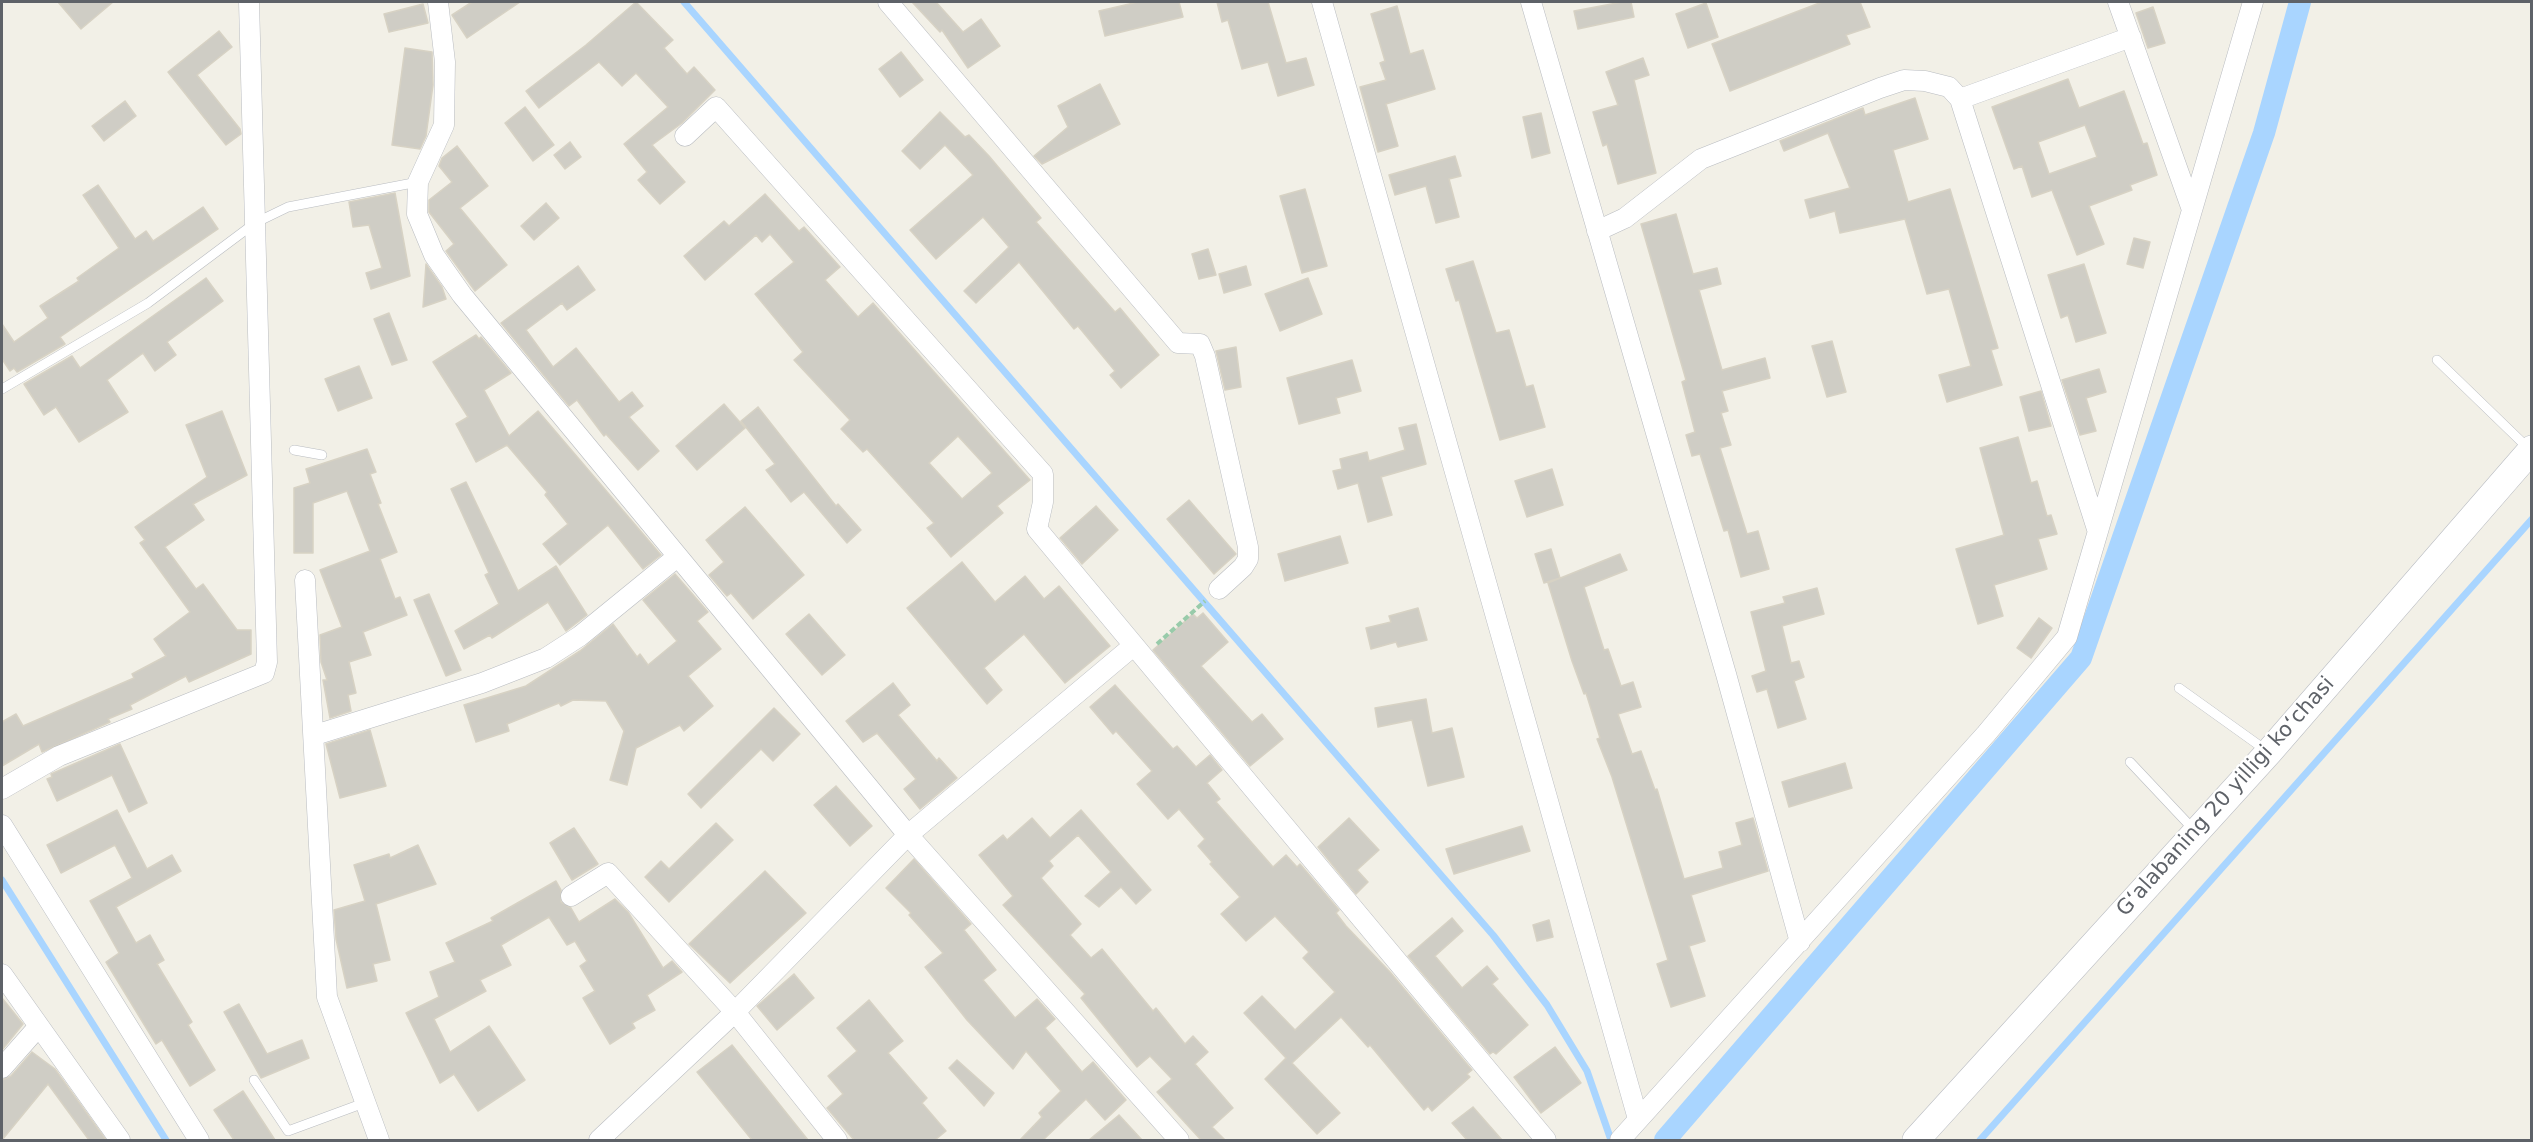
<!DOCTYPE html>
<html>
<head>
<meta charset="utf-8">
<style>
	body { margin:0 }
	#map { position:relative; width:2533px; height:1142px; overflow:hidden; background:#f2f0e7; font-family:"DejaVu Sans",sans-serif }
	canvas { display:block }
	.frame { position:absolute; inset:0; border:3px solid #5e6268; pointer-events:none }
</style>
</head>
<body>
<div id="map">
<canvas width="2533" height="1142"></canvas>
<div class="frame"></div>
</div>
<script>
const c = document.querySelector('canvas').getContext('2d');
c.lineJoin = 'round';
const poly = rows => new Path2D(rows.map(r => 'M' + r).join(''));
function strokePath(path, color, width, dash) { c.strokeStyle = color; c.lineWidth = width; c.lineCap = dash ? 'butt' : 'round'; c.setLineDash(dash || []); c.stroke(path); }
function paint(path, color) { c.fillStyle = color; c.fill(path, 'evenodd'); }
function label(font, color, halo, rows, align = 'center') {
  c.font = font + ' "DejaVu Sans",sans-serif'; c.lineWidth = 4.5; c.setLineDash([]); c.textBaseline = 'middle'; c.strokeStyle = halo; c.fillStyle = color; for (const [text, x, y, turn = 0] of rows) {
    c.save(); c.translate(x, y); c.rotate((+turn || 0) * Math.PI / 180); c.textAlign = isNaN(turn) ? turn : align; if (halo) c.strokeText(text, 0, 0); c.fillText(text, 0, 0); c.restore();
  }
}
const stream = poly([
	[684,2,1493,935,1547,1005,1587,1071,1611,1140],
	[2,880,166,1140],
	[1980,1140,2532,519]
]);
const canal = poly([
	[1665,1140,2081,658,2264,133,2300,2]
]);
const building = poly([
	[58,2,113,2,81,29,58,2],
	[472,2,520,2,467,38,452,15,472,2],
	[636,2,673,40,664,48,687,74,694,67,715,90,682,123,652,145,685,182,660,204,638,180,647,172,624,144,668,107,636,73,622,86,599,62,539,108,526,91,586,45,636,2],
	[912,2,936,2,963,32,981,19,1000,46,968,68,942,30,940,32,912,2],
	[1138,2,1179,2,1183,17,1105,36,1099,11,1138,2],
	[1217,2,1268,2,1286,63,1306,58,1314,85,1278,96,1268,62,1242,69,1228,20,1222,22,1217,2],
	[1622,2,1631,2,1634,17,1578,29,1574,11,1622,2],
	[1822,2,1860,2,1870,27,1846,35,1850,44,1730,91,1712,44,1822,2],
	[1706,3,1718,37,1688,48,1676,14,1706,3],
	[423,4,428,23,389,32,384,14,423,4],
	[1397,6,1410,54,1423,50,1435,89,1386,104,1398,146,1378,152,1360,87,1386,80,1380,63,1385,61,1371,14,1397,6],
	[2153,7,2165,43,2148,48,2136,13,2153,7],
	[219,31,232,47,197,75,240,129,241,134,226,145,168,72,219,31],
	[405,48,432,52,433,85,426,136,420,149,392,145,405,48],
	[901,52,923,80,900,97,879,69,901,52],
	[1643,58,1649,75,1634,80,1656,173,1618,184,1607,144,1603,146,1593,112,1618,105,1606,72,1643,58],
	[2068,79,2079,108,2124,91,2143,144,2147,143,2157,175,2130,185,2132,190,2089,206,2104,244,2077,255,2052,190,2032,197,2022,166,2014,169,1992,107,2068,79],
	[2085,125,2097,157,2049,174,2038,142,2085,125],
	[1100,84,1120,124,1042,164,1034,156,1068,127,1058,106,1100,84],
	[1915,98,1928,139,1893,150,1908,202,1950,189,1998,348,1991,350,2002,385,1947,402,1939,375,1971,366,1949,289,1927,294,1905,219,1840,233,1835,211,1810,218,1805,200,1850,188,1828,133,1784,151,1780,141,1863,108,1865,115,1915,98],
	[125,101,136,116,104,141,92,126,125,101],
	[525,107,554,145,533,161,505,123,525,107],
	[940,112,965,137,969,135,989,156,1041,218,1036,222,1115,312,1120,308,1159,355,1121,388,1110,375,1115,371,1078,326,1074,329,1019,262,976,303,964,291,1009,247,983,217,936,259,910,230,973,175,945,145,920,169,902,151,940,112],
	[1541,113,1550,153,1532,158,1523,117,1541,113],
	[570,142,581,157,565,169,554,155,570,142],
	[457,146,488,186,460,208,507,265,475,291,446,251,454,244,429,212,429,200,452,182,439,166,442,158,457,146],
	[1455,156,1461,176,1449,179,1459,217,1436,223,1426,186,1395,195,1389,175,1455,156],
	[98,185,135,239,146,231,153,241,203,207,218,229,60,337,65,344,17,372,14,368,10,371,2,359,2,324,14,342,48,318,40,306,79,281,77,278,119,248,83,195,98,185],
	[1305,189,1327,266,1302,273,1280,196,1305,189],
	[395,193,410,276,371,289,366,273,382,268,369,225,353,227,349,202,395,193],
	[765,194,799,231,804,227,840,267,825,280,858,317,873,303,1030,480,997,506,1003,513,951,557,927,528,934,523,867,449,863,452,841,429,850,420,794,360,803,352,755,294,794,262,770,234,762,242,756,235,705,280,684,256,724,221,729,226,765,194],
	[958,436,992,473,962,499,929,463,958,436],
	[546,203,559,218,534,240,521,226,546,203],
	[1676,214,1693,274,1717,268,1721,284,1699,290,1722,370,1765,358,1770,378,1722,391,1728,411,1721,413,1731,445,1720,448,1747,534,1758,531,1769,569,1741,577,1728,530,1724,531,1700,454,1692,456,1686,435,1695,432,1682,382,1686,380,1641,224,1676,214],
	[2134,238,2150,242,2143,268,2127,264,2134,238],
	[1208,249,1216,275,1199,279,1192,254,1208,249],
	[1473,261,1496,333,1509,330,1526,387,1533,385,1545,427,1500,440,1459,300,1456,301,1446,269,1473,261],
	[426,264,442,287,446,299,423,307,426,264],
	[2084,264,2106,333,2076,342,2068,315,2061,318,2048,275,2084,264],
	[578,266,595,290,567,310,562,303,526,330,553,367,576,348,619,402,632,392,643,406,629,417,659,451,638,470,606,434,604,436,577,400,569,406,501,323,578,266],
	[1246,266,1251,285,1224,293,1219,274,1246,266],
	[206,278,223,301,167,342,176,355,155,371,143,353,107,380,128,412,79,442,56,407,44,415,24,384,72,356,80,368,206,278],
	[1308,278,1322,314,1280,331,1265,294,1308,278],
	[389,313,407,360,392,365,374,319,389,313],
	[476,335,479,339,481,337,511,373,484,390,509,436,538,411,661,555,643,569,608,525,560,565,543,544,568,524,545,495,547,492,507,445,476,462,456,424,468,417,433,362,476,335],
	[1832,341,1846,392,1827,397,1812,346,1832,341],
	[1236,347,1241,387,1225,390,1216,351,1236,347],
	[1352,360,1361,391,1336,398,1340,413,1299,424,1287,378,1352,360],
	[359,366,372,398,338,411,325,379,359,366],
	[2099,369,2106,392,2086,398,2096,431,2080,435,2062,380,2099,369],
	[2041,391,2051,426,2029,431,2020,397,2041,391],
	[724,404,745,428,697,470,676,446,724,404],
	[758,407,836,506,838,504,861,530,847,543,804,492,791,502,766,470,775,464,741,421,758,407],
	[222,411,247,475,193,504,204,520,165,547,196,589,203,584,237,630,251,630,251,654,189,682,186,676,130,705,132,709,108,719,110,722,42,752,39,744,2,766,2,722,16,714,23,726,134,678,132,674,166,656,154,639,190,612,140,543,145,540,135,527,207,477,186,425,222,411],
	[1416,424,1426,464,1381,477,1392,515,1368,522,1358,483,1338,489,1333,471,1342,469,1340,459,1367,452,1369,461,1405,450,1399,428,1416,424],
	[2018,437,2031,483,2037,481,2047,516,2051,515,2057,534,2038,539,2047,569,1994,585,2003,616,1978,624,1956,549,2004,535,1980,448,2018,437],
	[367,449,376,472,370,474,381,503,378,504,397,552,380,559,395,599,400,597,407,615,363,632,371,655,349,662,356,693,348,695,351,711,330,718,323,680,327,680,321,662,320,635,342,627,320,570,370,551,347,491,313,503,313,553,294,553,294,488,310,483,306,469,367,449],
	[1552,469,1563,505,1527,517,1515,481,1552,469],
	[466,482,518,591,556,566,587,615,566,631,548,602,492,638,490,635,464,649,455,631,499,604,485,575,489,573,451,489,466,482],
	[1189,500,1236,554,1214,574,1167,519,1189,500],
	[1096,506,1118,530,1082,564,1060,538,1096,506],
	[745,507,804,575,753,619,731,593,727,596,709,575,724,562,706,540,745,507],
	[1340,536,1348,563,1285,581,1278,554,1340,536],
	[1551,549,1560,578,1544,583,1535,554,1551,549],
	[1620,554,1627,570,1584,587,1604,650,1608,649,1621,686,1633,682,1641,707,1618,714,1632,754,1641,751,1655,790,1657,789,1684,879,1723,868,1719,852,1742,845,1736,823,1753,818,1768,871,1691,895,1705,941,1689,946,1705,996,1671,1007,1657,964,1668,960,1612,777,1597,739,1600,738,1586,693,1584,694,1572,661,1548,583,1620,554],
	[962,562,995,602,1025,576,1044,599,1059,586,1110,646,1065,683,1024,634,984,668,1002,690,987,704,907,608,962,562],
	[675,574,708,612,697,621,721,649,688,676,713,706,684,731,680,725,636,748,627,785,610,780,624,731,606,701,573,700,561,706,559,703,507,724,509,731,476,742,464,705,526,686,580,651,613,624,637,657,640,654,648,665,677,641,643,600,675,574],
	[1817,588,1824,614,1782,626,1791,663,1799,661,1804,677,1794,681,1806,719,1778,728,1767,689,1757,692,1752,676,1766,671,1751,612,1785,603,1783,597,1817,588],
	[429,594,461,670,446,676,414,600,429,594],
	[1418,608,1427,640,1398,647,1396,642,1371,649,1366,628,1391,622,1389,616,1418,608],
	[1203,613,1228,642,1201,666,1252,722,1262,714,1283,739,1250,766,1153,650,1193,614,1197,618,1203,613],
	[809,614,845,655,822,675,786,634,809,614],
	[2039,618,2052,628,2031,658,2017,648,2039,618],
	[893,683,910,705,898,715,937,761,939,758,957,778,920,809,904,789,916,779,877,733,863,742,846,721,893,683],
	[1115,685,1173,749,1177,746,1196,767,1210,755,1222,770,1207,783,1220,799,1216,802,1273,867,1286,855,1297,867,1300,864,1339,910,1336,913,1346,926,1390,972,1472,1070,1467,1074,1470,1077,1432,1111,1428,1106,1424,1110,1370,1045,1368,1047,1341,1017,1292,1063,1340,1113,1317,1134,1265,1079,1286,1058,1244,1013,1262,996,1295,1030,1335,992,1303,958,1309,952,1275,916,1246,941,1221,914,1240,897,1210,864,1212,862,1198,846,1205,839,1179,809,1168,819,1137,784,1152,771,1116,731,1113,734,1090,707,1115,685],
	[1426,699,1432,733,1452,728,1464,777,1428,786,1412,720,1378,727,1375,708,1426,699],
	[774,708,800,734,773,761,761,749,701,808,688,794,774,708],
	[370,730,386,786,340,798,326,744,370,730],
	[120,744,147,803,129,812,112,775,57,801,47,779,52,777,51,774,120,744],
	[1845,763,1852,788,1789,807,1782,782,1845,763],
	[836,786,872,826,850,846,814,805,836,786],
	[117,810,147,869,172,855,181,871,116,907,136,943,150,935,164,960,157,964,192,1022,188,1025,215,1070,190,1086,162,1040,156,1044,106,962,119,953,90,901,132,878,115,845,61,873,47,845,117,810],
	[1081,810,1151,890,1136,904,1121,887,1099,907,1085,896,1111,872,1078,835,1049,861,1053,866,1041,878,1081,924,1070,935,1091,958,1102,949,1153,1011,1156,1008,1185,1044,1193,1036,1208,1052,1195,1064,1233,1108,1212,1127,1225,1140,1201,1140,1157,1092,1172,1079,1150,1056,1137,1067,1081,998,1085,994,1003,905,1013,896,979,855,1003,835,1007,840,1032,818,1050,838,1081,810],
	[1349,818,1379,850,1357,870,1368,882,1356,894,1318,847,1349,818],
	[716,823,733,840,669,902,645,877,661,861,669,869,716,823],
	[1522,826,1530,851,1454,874,1446,849,1522,826],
	[574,828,598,864,572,880,550,843,574,828],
	[418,845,436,884,376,904,390,960,373,964,377,981,347,988,336,939,334,910,365,901,354,865,389,854,390,858,418,845],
	[914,859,971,924,964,930,996,970,983,980,1015,1018,1037,999,1055,1019,1045,1028,1082,1072,1093,1062,1126,1100,1105,1120,1086,1099,1043,1140,1020,1140,1042,1117,1039,1113,1061,1091,1026,1051,1013,1069,967,1020,925,967,943,953,909,915,911,913,886,888,914,859],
	[765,871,806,913,730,983,689,944,765,871],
	[556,881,561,890,561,902,571,908,579,922,615,899,628,912,663,968,672,961,682,972,647,995,655,1010,632,1023,635,1028,610,1044,583,998,595,991,580,966,587,961,575,941,567,945,549,917,501,945,511,965,480,980,486,991,434,1019,450,1052,489,1026,525,1080,478,1111,454,1074,440,1083,406,1013,439,997,430,972,455,962,446,943,493,921,491,918,556,881],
	[1452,918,1463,931,1435,956,1462,988,1487,966,1498,979,1492,984,1528,1025,1496,1054,1493,1052,1490,1054,1408,956,1452,918],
	[1549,920,1553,937,1537,941,1533,925,1549,920],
	[794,974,814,998,777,1030,757,1006,794,974],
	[2,998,23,1024,2,1050,2,998],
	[869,1000,903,1041,888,1053,927,1098,922,1103,946,1131,935,1140,854,1140,827,1108,843,1094,828,1076,857,1051,837,1028,869,1000],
	[239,1004,267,1054,302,1040,309,1058,261,1078,224,1012,239,1004],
	[732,1045,808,1140,752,1140,697,1072,732,1045],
	[1555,1047,1581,1083,1541,1113,1514,1077,1555,1047],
	[32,1052,55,1069,106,1140,89,1140,48,1084,2,1140,2,1080,11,1076,32,1052],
	[957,1060,994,1093,984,1106,949,1068,957,1060],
	[243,1091,275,1140,234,1140,214,1110,243,1091],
	[1473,1107,1502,1140,1467,1140,1452,1123,1473,1107],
	[1119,1115,1142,1140,1089,1140,1119,1115]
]);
const path = poly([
	[1157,644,1205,601]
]);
const lane = poly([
	[2437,360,2529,449],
	[2,389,148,303,255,223,288,207,418,182],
	[294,450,322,455],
	[2179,688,2267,751],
	[2130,762,2194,830],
	[254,1080,288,1131,364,1103]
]);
const street = poly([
	[438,2,445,62,444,125,418,182,417,214,434,255,462,295,908,835,1179,1140],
	[888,2,1178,343,1200,344,1205,356,1248,547,1248,559,1243,567,1219,589],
	[1322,2,1638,1119],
	[1531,2,1726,674,1800,942],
	[2118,2,2191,207],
	[1960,99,2097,529],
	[685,136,716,107,1043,474,1043,502,1037,529,1546,1140],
	[1597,231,1625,218,1701,159,1880,88,1904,80,1925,81,1949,87,1960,99,2131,37],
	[305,580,327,997,379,1140],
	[315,735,482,683,546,658,580,636,677,557],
	[2,789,59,756,264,673,267,662,249,2],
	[2,825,199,1140],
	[571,896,608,873,735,1012,837,1140],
	[2,974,120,1140],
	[2,1068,39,1026],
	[599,1140,735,1012,908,835,1132,647],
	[1620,1140,1986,734,2067,637,2253,2]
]);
const secondary = poly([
	[1916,1140,2269,752,2532,449]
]);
const streetNames = [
	["Gʻalabaning 20 yilligi koʻchasi",2226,797,-48]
];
strokePath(stream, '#a9d5ff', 7);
strokePath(canal, '#a9d5ff', 22);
paint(building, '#cfcdc5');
strokePath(building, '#d7d2c4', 1.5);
strokePath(lane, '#b9bcc1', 10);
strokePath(street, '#b9bcc1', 21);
strokePath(secondary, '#babdc3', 28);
strokePath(path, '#98cbaa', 4, [6, 3]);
strokePath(lane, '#fff', 9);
strokePath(street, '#fff', 20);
strokePath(secondary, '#fff', 27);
label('21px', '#5e6268', '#fff', streetNames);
</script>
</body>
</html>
